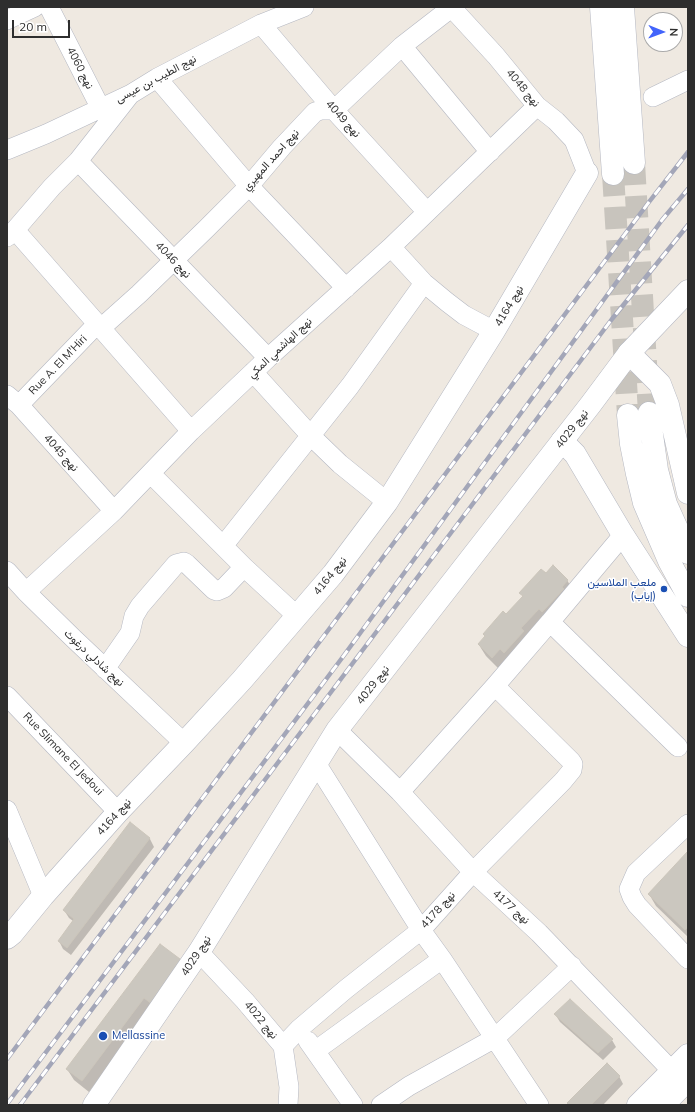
<!DOCTYPE html>
<html>
<head>
<meta charset="utf-8">
<style>
	body { margin:0 }
	#map { position:relative; width:695px; height:1112px; overflow:hidden; background:#efe9e1; font-family:Mulish,sans-serif }
	canvas { display:block }
	.frame { position:absolute; inset:0; border:8px solid #2e2e2e; pointer-events:none }
	.north { position:absolute; left:643px; top:12px; width:40px; height:40px; box-sizing:border-box; background:#fff; border:1px solid #ababab; border-radius:50%; rotate:91deg; font-size:11px; font-weight:700; line-height:16px; text-align:center; color:#2e2e2e }
	.north::after { content:''; display:block; margin:auto; width:14px; height:18px; background:#4264fb; clip-path:polygon(50% 0,100% 100%,50% 72%,0 100%) }
	.scale { position:absolute; left:12px; top:20px; width:58px; height:18px; box-sizing:border-box; border:2px solid #2e2e2e; border-top:0; padding-left:5px; font-size:12px; line-height:14px; white-space:nowrap; color:#2e2e2e; -webkit-text-stroke:3px #fff; paint-order:stroke }
</style>
</head>
<body>
<div id="map">
<canvas width="695" height="1112"></canvas>
<div class="frame"></div>
<div class="north">N</div>
<div class="scale">20 m</div>
</div>
<script>
const c = document.querySelector('canvas').getContext('2d');
c.lineJoin = 'round';
function paint(path, color) { c.fillStyle = color; c.fill(path, 'evenodd'); }
const poly = rows => new Path2D(rows.map(r => 'M' + r).join(''));
function strokePath(path, color, width, dash) { c.strokeStyle = color; c.lineWidth = width; c.lineCap = dash ? 'butt' : 'round'; c.setLineDash(dash || []); c.stroke(path); }
function label(font, color, halo, rows, align = 'center') {
  c.font = font + ' Mulish,Vazirmatn,sans-serif'; c.lineWidth = 3; c.setLineDash([]); c.textBaseline = 'middle'; c.strokeStyle = halo; c.fillStyle = color; for (const [text, x, y, turn = 0] of rows) {
    c.save(); c.translate(x, y); c.rotate((+turn || 0) * Math.PI / 180); c.textAlign = isNaN(turn) ? turn : align; if (halo) c.strokeText(text, 0, 0); c.fillText(text, 0, 0); c.restore();
  }
}
const shadow = poly([
	[546,575,567,580,574,592,499,669,486,656,479,645,523,597,521,593],
	[130,824,150,839,154,847,71,955,63,949,59,941,73,921,69,918,64,910],
	[688,852,688,937,656,906,649,894],
	[160,945,151,1009,89,1092,74,1080,67,1069],
	[555,1014,612,1040,616,1047,603,1060,560,1022],
	[619,1076,623,1084,603,1105,569,1105]
]);
const building = poly([
	[553,565,568,580,562,587,564,589,542,612,539,609,521,628,524,631,504,653,500,649,492,658,478,644,485,636,483,634,503,611,506,614,523,596,519,593,541,569,546,573,553,565],
	[130,822,150,838,67,948,58,941,74,919,63,910,130,822],
	[688,851,688,927,685,930,648,894,688,851],
	[160,944,184,962,152,1004,144,998,82,1081,66,1069,160,944],
	[570,999,613,1039,598,1053,554,1014,570,999],
	[607,1063,620,1076,591,1105,569,1105,567,1103,607,1063]
]);
const secondaryTunnel = poly([
	[634,163,649,413],
	[613,174,628,415]
]);
const minor = poly([
	[49,7,100,107],
	[451,7,496,56,537,106,556,121,574,140,587,173],
	[7,20,35,7],
	[261,24,334,110,427,212],
	[402,46,490,152],
	[157,78,249,186,346,288],
	[653,97,688,80],
	[7,150,46,134,131,94,157,78,261,24,304,7],
	[78,161,268,358],
	[15,230,191,431],
	[7,237,15,230,52,187,78,161,129,96],
	[391,247,424,283,447,302,464,315,494,331],
	[101,328,139,294,206,229,249,186,282,147,315,112,321,110,334,110,402,46,451,8],
	[253,372,311,436,340,464,387,502],
	[7,395,19,405,114,511],
	[19,405,97,324],
	[151,474,244,567,297,616],
	[223,546,350,386,424,283],
	[7,571,26,592,73,638,184,743],
	[26,592,114,511,191,431,268,358,391,247,537,106],
	[550,622,623,535],
	[105,669,130,633,134,616,140,606,176,564,184,562,187,564,214,590,217,591,224,588,244,567],
	[7,696,118,812],
	[337,730,400,792,473,872,539,933,672,1071,683,1081],
	[316,763,421,930,442,959,539,1105],
	[400,792,495,686,550,622,678,747],
	[7,810,43,896],
	[688,824,636,873,629,889,632,897,637,905,688,959],
	[199,952,245,1001,283,1046,289,1087,288,1105],
	[308,1041,353,1105],
	[283,1046,299,1029,346,989,421,930,473,872,563,781,572,770,573,764,571,761,495,686],
	[315,1051,442,959],
	[381,1105,409,1086,495,1038,572,966]
]);
const tertiary = poly([
	[7,938,12,934,43,896,118,812,184,743,242,680,333,574,387,502,494,331,587,173],
	[94,1105,199,952,337,730,591,404,629,353,688,291]
]);
const secondary = poly([
	[601,7,613,174],
	[623,7,634,163],
	[629,353,660,384,668,405,688,493],
	[649,413,657,470,666,504,688,553],
	[628,415,631,444,637,474,644,503,669,561,688,596],
	[562,441,575,454,623,535,688,636],
	[638,1105,688,1055],
	[663,1105,688,1080]
]);
const rail = poly([
	[7,1059,649,202,688,152],
	[7,1104,342,658,662,220,688,189],
	[20,1105,612,319,688,225]
]);
const markers = [
	[664,589,4,"#1a4fb4"],
	[103,1036,5,"#1a4fb4"]
];
const streetNames = [
	["نهج 4060",80,68,63],
	["نهج الطيب بن عيسى",156,79,-28],
	["نهج 4048",523,88,50],
	["نهج 4049",343,119,48],
	["نهج احمد المهيري",271,160,-48],
	["نهج 4046",173,260,46],
	["نهج 4164",509,306,-59],
	["نهج الهاشمي المكي",280,348,-43],
	["Rue A. El M'Hiri",58,365,-46],
	["نهج 4029",572,429,-52],
	["نهج 4045",61,453,48],
	["نهج 4164",330,576,-51],
	["نهج شادلي درغوث",94,658,43],
	["نهج 4029",373,685,-52],
	["Rue Slimane El Jedoui",63,754,46],
	["نهج 4164",114,817,-48],
	["نهج 4177",511,907,42],
	["نهج 4178",438,910,-48],
	["نهج 4029",196,956,-57],
	["نهج 4022",261,1020,50]
];
const transitNames = [
	["ملعب الملاسين",656,583],
	["(إياب)",656,596],
	["Mellassine",112,1036,"left"]
];
paint(shadow, '#0003');
paint(building, '#cbc7bf');
strokePath(building, '#cbc5ba', 1);
strokePath(secondaryTunnel, '#c8c4bd', 22, [22, 11]);
strokePath(minor, '#b4b7c1', 20);
strokePath(tertiary, '#b4b7c1', 23);
strokePath(secondary, '#b4b7c1', 23);
strokePath(minor, '#fff', 19);
strokePath(tertiary, '#fff', 22);
strokePath(secondary, '#fff', 22);
strokePath(rail, '#a3a6b8', 4.5);
strokePath(rail, '#fff', 3, [9]);
for (const [x, y, r, color] of markers) { const dot = new Path2D(); dot.arc(x, y, r, 0, 2 * Math.PI); c.fillStyle = color; c.fill(dot); strokePath(dot, '#fff', 1.5); }
label('11px', '#2e2e2e', '#fff', streetNames);
label('11px', '#164399', '#fff', transitNames, 'right');
</script>
</body>
</html>
